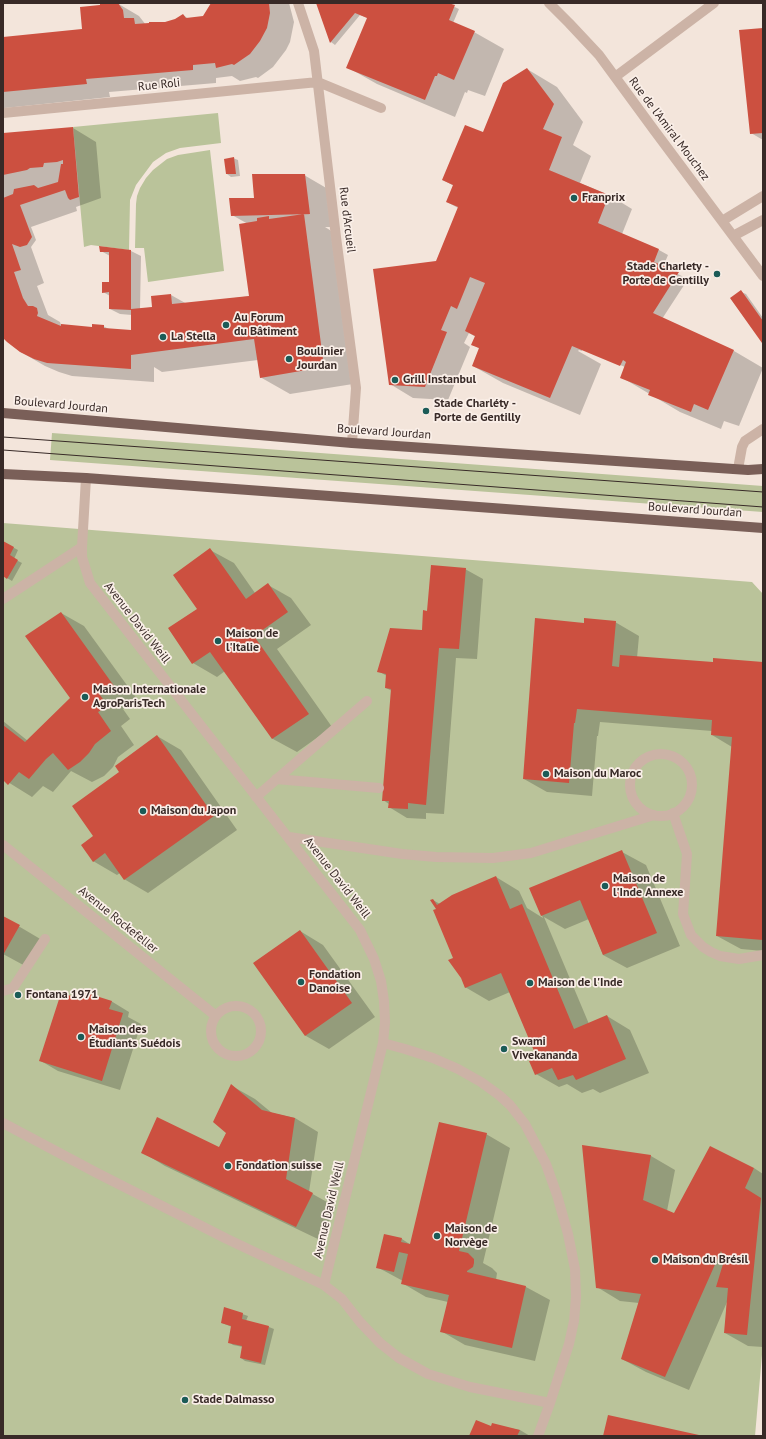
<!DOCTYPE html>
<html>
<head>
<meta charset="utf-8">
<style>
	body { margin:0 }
	#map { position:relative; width:766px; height:1439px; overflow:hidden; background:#f3e5db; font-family:"PT Sans",sans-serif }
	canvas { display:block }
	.frame { position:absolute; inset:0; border:4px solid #382a27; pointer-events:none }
</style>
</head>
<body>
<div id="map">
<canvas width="766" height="1439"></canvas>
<div class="frame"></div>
</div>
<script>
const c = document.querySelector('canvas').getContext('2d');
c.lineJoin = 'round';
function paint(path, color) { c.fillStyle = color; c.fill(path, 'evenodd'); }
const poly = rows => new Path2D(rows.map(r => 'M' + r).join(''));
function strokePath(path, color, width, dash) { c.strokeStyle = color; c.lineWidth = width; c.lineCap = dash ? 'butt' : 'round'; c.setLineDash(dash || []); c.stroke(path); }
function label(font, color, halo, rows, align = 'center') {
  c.font = font + ' "PT Sans",sans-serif'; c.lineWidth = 3.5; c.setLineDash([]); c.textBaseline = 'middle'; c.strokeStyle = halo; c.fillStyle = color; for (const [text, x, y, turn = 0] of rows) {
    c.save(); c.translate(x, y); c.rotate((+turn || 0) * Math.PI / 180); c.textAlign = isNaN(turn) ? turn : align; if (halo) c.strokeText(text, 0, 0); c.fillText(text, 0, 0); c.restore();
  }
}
const green = poly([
	[218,113,221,143,180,148,166,153,153,162,136,185,130,200,129,250,91,245,84,247,73,127],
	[210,150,224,271,148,282,144,248,135,248,136,204,137,196,140,188,146,178,153,170,167,159,178,155],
	[52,433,763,486,763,512,50,460],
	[3,523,752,582,763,594,763,1343,755,1436,3,1436]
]);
const shadow = poly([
	[101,3,117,3,139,16,146,25,165,23,176,20,183,15,189,19,204,17,212,3,289,3,294,22,290,42,286,50,273,67,258,78,256,77,240,81,232,76,216,78,216,83,109,92,110,97,5,108,5,111,3,111,3,38,83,30,101,6],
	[317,3,446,3,459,9,453,23,474,32,504,49,485,96,468,90,467,93,465,92,455,117,377,84,347,67,368,18,360,15,335,45,331,42],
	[763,29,763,140,751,133],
	[527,69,557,87,583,122,573,145,591,156,580,183,609,195,632,209,622,234,659,250,668,255,663,267,688,279,662,319,734,351,763,368,739,426,724,421,721,429,680,412,621,377,625,367,582,349,582,351,579,350,578,351,601,364,580,415,503,383,473,366,480,349,473,345,476,337,469,333,464,343,470,347,448,400,413,398,390,384,458,208,447,202,454,186,443,180,484,134],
	[73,128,96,142,101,198,76,207,77,211,31,227,36,240,31,247,44,283,37,286,48,315,60,322,61,325,93,328,103,326,109,329,132,332,132,315,120,314,110,309,110,296,103,292,110,283,110,256,101,251,131,251,141,256,140,309,154,307,171,295,187,304,250,296,248,224,232,215,255,199,304,175,328,189,333,227,325,227,333,232,353,384,290,394,260,377,258,360,162,372,154,367,154,382,72,376,59,372,45,366,21,352,3,336,3,135],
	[233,158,238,160,240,176,231,177,227,174],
	[741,292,746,294,763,318,763,343,731,299],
	[3,542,18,550,14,559,22,563,12,581,4,576,3,577],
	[210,550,234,563,255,593,268,585,291,598,311,625,277,649,332,727,297,752,273,739,225,671,217,677,193,663,169,629,198,609],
	[465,569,483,579,477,659,456,658,444,814,426,813,426,819,407,818,389,807,389,804,383,800,392,691,386,688,387,676,378,671,423,632,428,612],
	[61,613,84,626,137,699,123,709,130,719,121,726,134,745,118,757,113,767,104,776,92,782,71,771,53,792,43,786,32,797,3,779,3,721,28,741,71,699],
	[615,622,639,636,637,658,714,664,763,663,763,951,741,949,717,936,732,747,712,735,712,731,600,722,598,736,597,736,592,796,547,792,524,779,585,624],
	[157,736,181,750,237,830,148,893,124,879,120,873,117,875,93,861,94,836,121,773],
	[622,852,646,865,680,946,627,968,603,955,589,919,565,929,544,917,589,1024,607,1016,630,1030,649,1073,600,1093,593,1089,582,1093,567,1084,559,1087,536,1074,538,1059,510,992,489,1001,465,987,438,910,433,900,440,904,496,877,519,891,527,908,543,918,531,889],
	[3,917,42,940,27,967,3,954],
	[300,931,323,945,375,1017,329,1049,306,1036,254,963],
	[76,998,111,1001,129,1012,128,1017,141,1024,120,1090,58,1071,41,1061],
	[232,1086,255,1099,272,1113,295,1118,318,1132,309,1192,336,1207,320,1240,165,1166,142,1152,219,1148,227,1132],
	[486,1134,510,1148,483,1263,492,1268,497,1273,496,1280,526,1287,550,1300,535,1361,465,1345,441,1331,448,1302,426,1297,402,1283,403,1281,377,1267,385,1235,402,1239,411,1245],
	[583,1147,651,1156,675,1170,667,1211,675,1214,754,1168,763,1174,763,1347,748,1346,725,1333,727,1302,689,1390,646,1372,622,1359,639,1303,620,1301,597,1287],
	[225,1308,248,1316,246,1321,269,1327,274,1329,265,1365,245,1361,241,1358,243,1347,233,1345,229,1342,232,1327,222,1323],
	[493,1425,520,1430,530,1436,470,1436,492,1428]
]);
const building = poly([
	[100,3,118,3,123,10,124,18,134,18,135,24,149,23,149,22,165,22,175,19,183,14,186,18,203,16,211,3,269,3,270,13,267,28,260,41,250,54,234,65,232,64,216,68,215,63,193,65,193,70,86,79,87,84,3,92,3,37,82,29,80,7,100,5],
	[316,3,448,3,455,5,449,20,475,31,454,80,438,73,437,76,435,76,425,100,346,68,367,18,355,13,330,43],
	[763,28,763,133,750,134,739,30],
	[527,68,554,104,543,129,562,137,549,170,609,195,598,223,659,249,654,262,679,272,653,313,734,350,708,410,694,404,691,412,648,395,650,390,620,378,626,362,623,360,620,366,572,346,550,398,472,366,479,348,471,345,475,336,465,331,485,283,470,277,457,309,451,306,441,330,447,332,425,387,389,385,373,269,436,261,458,207,446,202,453,185,442,180,465,125,483,132,503,83],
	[73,127,79,197,70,200,68,198,65,190,20,205,32,237,27,245,20,247,12,244,21,270,14,272,23,298,28,306,33,306,37,308,38,313,37,316,61,326,61,324,92,327,92,324,104,325,104,328,131,330,131,310,109,309,109,292,102,293,102,282,109,282,109,252,100,252,99,246,131,250,131,309,152,307,151,296,171,294,172,304,249,296,239,224,257,221,257,218,269,216,269,219,304,214,324,367,260,378,254,339,131,355,131,369,47,363,34,359,20,352,7,342,3,338,3,198,13,194,14,189,34,185,38,188,58,182,61,164,63,164,63,160,57,162,44,163,43,167,30,168,27,170,3,175,3,133],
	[234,157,236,174,226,174,224,159],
	[252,174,305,174,310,214,231,216,229,198,254,198],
	[741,290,763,321,762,343,730,298],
	[3,541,14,547,10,555,18,560,7,579,3,576],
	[210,548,246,599,268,583,288,612,254,636,309,714,272,739,210,652,192,664,168,628,197,609,173,575],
	[431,565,466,568,459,649,439,648,426,805,408,803,408,809,388,808,389,801,382,801,391,689,385,688,386,674,377,672,390,628,422,630,423,610,427,611],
	[61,612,114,686,100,695,108,706,98,712,111,731,95,744,89,753,80,762,68,770,53,753,46,759,29,779,19,772,8,785,3,780,3,725,25,742,70,698,25,636],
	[535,618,584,623,584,618,616,621,612,666,619,667,620,655,713,662,713,658,763,662,763,940,716,936,732,737,711,735,712,720,577,709,575,723,574,723,569,783,523,779],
	[157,735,214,816,124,880,105,853,93,862,81,845,93,836,72,806,119,772,115,766],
	[622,850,657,933,603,955,580,900,541,916,529,888],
	[496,876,510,909,522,904,574,1029,607,1015,626,1059,576,1080,573,1075,558,1080,552,1068,535,1075,529,1061,537,1058,501,973,465,988,461,978,448,960,453,958,433,910,436,909,430,900,433,899,437,905,452,895],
	[3,916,20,925,3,955],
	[300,930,352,1003,305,1036,253,963],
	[77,990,112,1001,109,1009,123,1013,102,1081,39,1061,61,993,75,997],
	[231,1084,262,1110,295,1118,286,1179,313,1193,296,1227,141,1153,157,1117,219,1147,226,1133,213,1122],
	[439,1122,487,1133,459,1251,468,1253,474,1259,474,1263,473,1267,467,1271,467,1272,526,1286,512,1348,440,1332,449,1295,401,1284,408,1254,399,1252,394,1272,376,1268,384,1234,402,1238,401,1242,410,1244],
	[582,1145,651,1155,643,1200,674,1213,710,1146,754,1168,745,1188,761,1198,747,1335,724,1333,728,1288,716,1287,723,1264,723,1256,721,1251,665,1377,621,1359,641,1294,596,1288],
	[224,1307,243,1313,242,1319,269,1326,261,1363,240,1358,242,1346,228,1343,231,1326,221,1323],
	[608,1415,699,1435,699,1436,603,1436],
	[476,1420,491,1426,492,1423,520,1430,517,1436,469,1436]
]);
const minor = poly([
	[298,3,314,51,336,237,356,388,352,443],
	[549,3,569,23,599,55,654,130,763,276],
	[615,77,714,3],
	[3,113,318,82,381,108],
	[722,221,763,196],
	[733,236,763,220],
	[738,469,742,447,745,441,763,429],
	[86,478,82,547,82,557,90,583,360,930,374,959,381,981,384,1001,385,1022,383,1043,324,1285],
	[3,599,82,547],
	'630 785a31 31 0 1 1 62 0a31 31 0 1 1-62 0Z',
	[276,779,379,788],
	[256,797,367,701],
	[673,813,687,854,683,914,691,935,703,947,711,952,720,956,739,959,763,955],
	[289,837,402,854,436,857,493,858,531,853,654,815],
	[3,845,216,1016],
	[3,991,13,988,45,939],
	'211 1031a25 25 0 1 1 50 0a25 25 0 1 1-50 0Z',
	[3,1123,95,1172,227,1239,324,1285,342,1299,360,1322,380,1343,399,1358,428,1374,470,1387,550,1403,569,1344,574,1321,576,1297,575,1269,568,1234,557,1195,546,1164,525,1124,510,1105,499,1095,481,1082,458,1069,433,1058,405,1049,383,1043],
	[538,1436,550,1403]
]);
const major = poly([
	[3,413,352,443,748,470,763,469],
	[3,474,86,478,763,528]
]);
const tram = poly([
	[3,437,763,492],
	[3,450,763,507]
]);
const markers = [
	[574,198,4,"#1b5b57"],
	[717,274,4,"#1b5b57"],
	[226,325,4,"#1b5b57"],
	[163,337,4,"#1b5b57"],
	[289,359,4,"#1b5b57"],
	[395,380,4,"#1b5b57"],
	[426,411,4,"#1b5b57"],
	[218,641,4,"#1b5b57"],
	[85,697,4,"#1b5b57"],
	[546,774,4,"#1b5b57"],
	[143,811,4,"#1b5b57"],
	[605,886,4,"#1b5b57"],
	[301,982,4,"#1b5b57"],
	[530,983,4,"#1b5b57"],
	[18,995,4,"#1b5b57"],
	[81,1037,4,"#1b5b57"],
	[504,1049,4,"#1b5b57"],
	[228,1166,4,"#1b5b57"],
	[437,1236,4,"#1b5b57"],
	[655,1260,4,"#1b5b57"],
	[185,1400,4,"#1b5b57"]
];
const streetNames = [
	["Rue Roli",159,85,-6],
	["Rue de l'Amiral Mouchez",669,129,53],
	["Rue d'Arcueil",347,220,83],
	["Boulevard Jourdan",61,405,5],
	["Boulevard Jourdan",384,432,4],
	["Boulevard Jourdan",695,510,4],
	["Avenue David Weill",137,623,52],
	["Avenue David Weill",337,878,52],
	["Avenue Rockefeller",118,920,39],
	["Avenue David Weill",329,1210,-77]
];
const poiNames = [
	["Franprix",582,198],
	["Stade Charlety -",709,267,"right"],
	["Porte de Gentilly",709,281,"right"],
	["Au Forum",234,318],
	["du Bâtiment",234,332],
	["La Stella",171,337],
	["Boulinier",297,352],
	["Jourdan",297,366],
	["Grill Instanbul",403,380],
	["Stade Charléty -",434,404],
	["Porte de Gentilly",434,418],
	["Maison de",226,634],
	["l'Italie",226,648],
	["Maison Internationale",93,690],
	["AgroParisTech",93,704],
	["Maison du Maroc",554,774],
	["Maison du Japon",151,811],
	["Maison de",613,879],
	["l'Inde Annexe",613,893],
	["Fondation",309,975],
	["Danoise",309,989],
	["Maison de l'Inde",538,983],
	["Fontana 1971",26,995],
	["Maison des",89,1030],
	["Étudiants Suédois",89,1044],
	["Swami",512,1042],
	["Vivekananda",512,1056],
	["Fondation suisse",236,1166],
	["Maison de",445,1229],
	["Norvège",445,1243],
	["Maison du Brésil",663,1260],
	["Stade Dalmasso",193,1400]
];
paint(green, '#bac39a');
paint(shadow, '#0003');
paint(building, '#cc5040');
strokePath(minor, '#ccb3a6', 10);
strokePath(major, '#7a5f58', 10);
strokePath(tram, '#382a27', 1);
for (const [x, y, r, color] of markers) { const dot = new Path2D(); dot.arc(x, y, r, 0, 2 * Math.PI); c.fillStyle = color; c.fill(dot); strokePath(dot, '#faefe8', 1.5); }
label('12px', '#382a27', '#faefe8', streetNames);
label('bold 12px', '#382a27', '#faefe8', poiNames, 'left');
</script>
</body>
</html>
